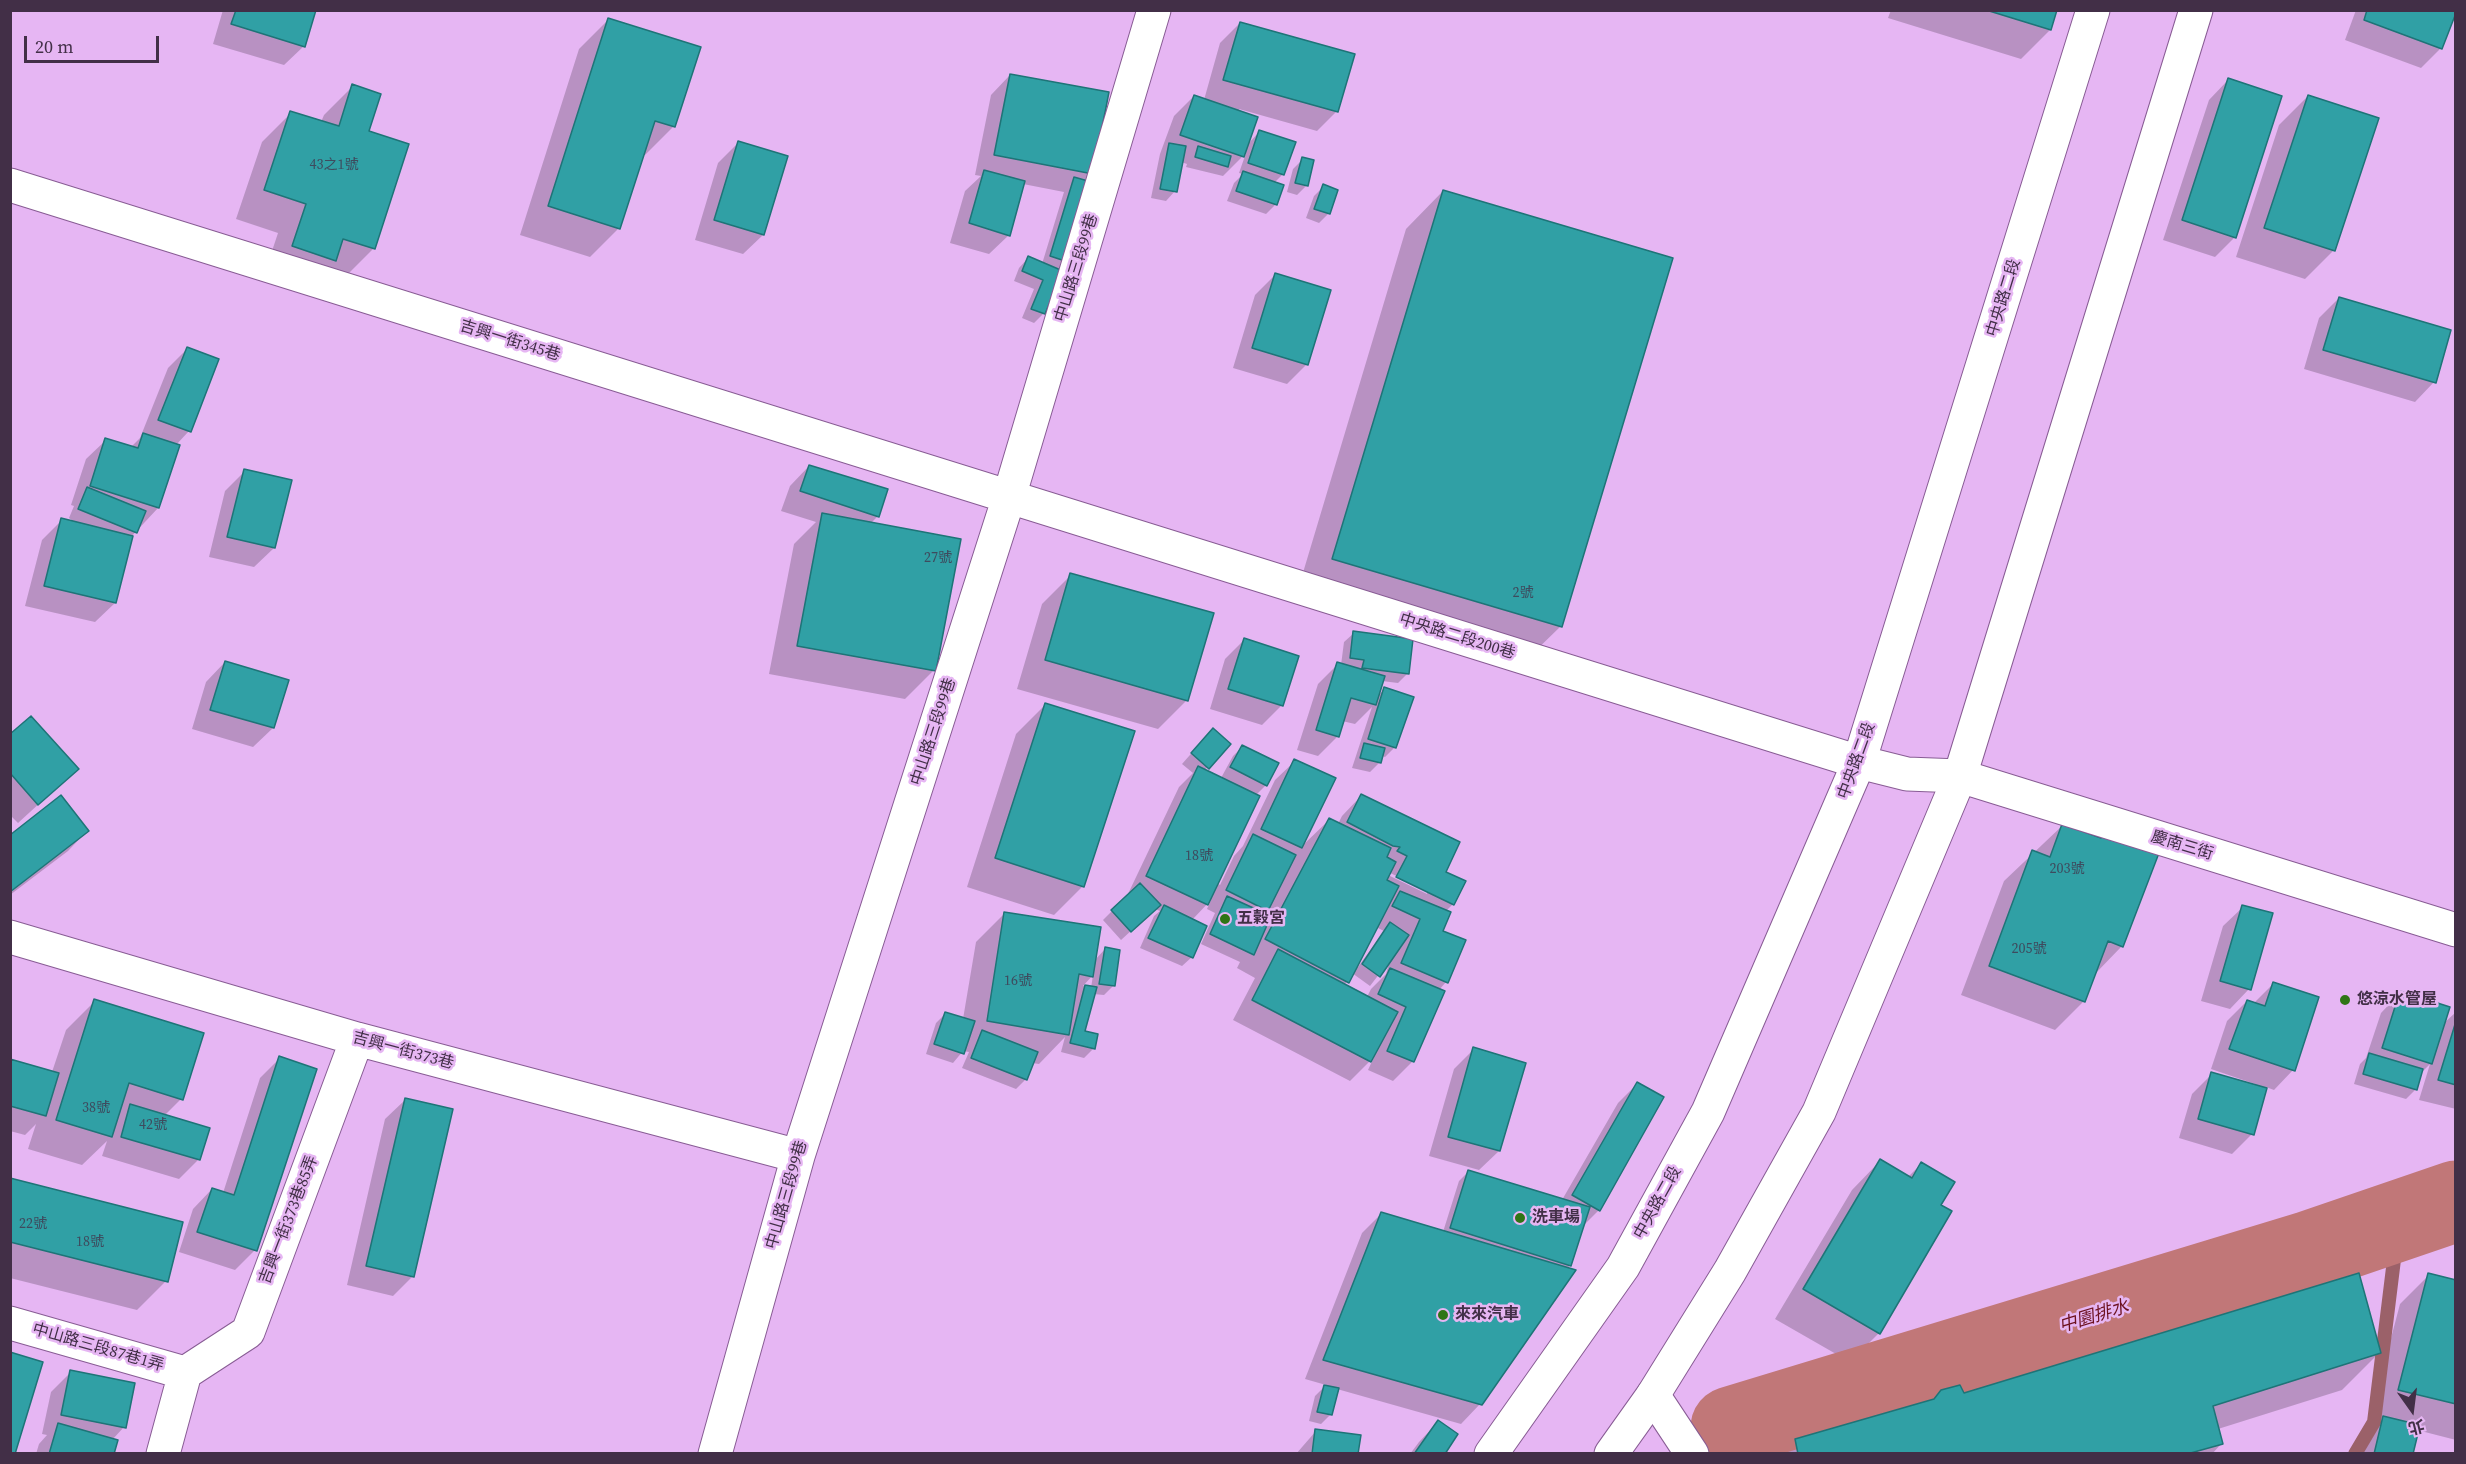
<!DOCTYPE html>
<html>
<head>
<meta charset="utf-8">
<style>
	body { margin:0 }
	#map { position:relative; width:2466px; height:1464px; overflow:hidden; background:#e6b6f3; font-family:"Source Serif 4","Noto Sans TC",serif }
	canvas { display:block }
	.frame { position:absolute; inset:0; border:12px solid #422f47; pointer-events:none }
	.north { position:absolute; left:2382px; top:1380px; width:60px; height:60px; -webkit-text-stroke:4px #e6b6f3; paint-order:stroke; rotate:166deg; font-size:16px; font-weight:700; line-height:24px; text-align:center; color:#422f47 }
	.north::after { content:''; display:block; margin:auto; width:21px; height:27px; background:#422f47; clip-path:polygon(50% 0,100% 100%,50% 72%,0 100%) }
	.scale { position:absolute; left:24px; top:36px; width:135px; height:27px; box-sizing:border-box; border:3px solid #422f47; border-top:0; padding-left:8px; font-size:18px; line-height:21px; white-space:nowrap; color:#422f47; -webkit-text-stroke:4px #e6b6f3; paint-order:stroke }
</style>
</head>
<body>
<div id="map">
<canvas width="2466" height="1464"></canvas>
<div class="frame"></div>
<div class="north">北</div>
<div class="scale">20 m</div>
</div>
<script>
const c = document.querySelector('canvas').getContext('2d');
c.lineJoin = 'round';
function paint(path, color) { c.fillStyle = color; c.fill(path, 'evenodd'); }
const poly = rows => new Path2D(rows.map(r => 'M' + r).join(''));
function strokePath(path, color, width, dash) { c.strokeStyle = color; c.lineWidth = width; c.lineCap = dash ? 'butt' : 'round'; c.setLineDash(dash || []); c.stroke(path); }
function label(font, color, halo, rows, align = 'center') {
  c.font = font + ' "Source Serif 4","Noto Sans TC",serif'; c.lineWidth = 5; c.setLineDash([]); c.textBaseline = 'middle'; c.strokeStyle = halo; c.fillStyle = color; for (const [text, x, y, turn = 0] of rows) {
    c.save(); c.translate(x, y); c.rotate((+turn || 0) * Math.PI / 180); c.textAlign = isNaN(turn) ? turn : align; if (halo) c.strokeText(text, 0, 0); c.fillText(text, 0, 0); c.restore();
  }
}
const shadow = poly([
	[223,10,315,10,304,46,284,65,213,44],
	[1891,10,2056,10,2050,30,2021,59,1888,18],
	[2356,10,2455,10,2441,48,2421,68,2345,40],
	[608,20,674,126,645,155,642,154,619,228,590,257,520,235,579,49],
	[1240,23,1337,111,1317,131,1239,109,1248,144,1260,131,1283,174,1274,183,1276,204,1266,214,1227,201,1234,183,1243,174,1239,173,1246,153,1223,176,1186,167,1187,164,1181,162,1175,191,1166,201,1151,198,1160,154,1174,116,1194,96,1204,100,1220,43],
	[1010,75,1091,173,1084,181,1093,184,1044,313,1034,323,1022,318,1034,289,1014,281,1019,268,1028,258,1042,264,1064,192,1023,184,1009,235,989,254,950,243,965,191,981,176,975,175,991,95],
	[2228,80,2235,237,2215,257,2163,240,2209,100],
	[353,86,367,132,374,248,345,277,264,275,278,233,236,219,262,142,291,113,321,122,324,115],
	[2308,96,2334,250,2305,279,2236,257,2279,125],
	[738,143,763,235,743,254,695,240,718,163],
	[1303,159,1307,185,1297,195,1287,192,1293,169],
	[1324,186,1329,213,1319,223,1306,218,1314,196],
	[1443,191,1561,626,1523,663,1296,596,1406,229],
	[1275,275,1307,364,1287,384,1233,368,1255,295],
	[2339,298,2434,382,2415,402,2304,369,2319,318],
	[187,349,189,431,176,445,178,446,158,508,131,537,115,603,95,622,25,606,42,540,62,520,77,524,69,518,74,506,71,505,86,459,106,440,130,448,140,438,168,368],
	[809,466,878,516,870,524,934,670,905,699,769,674,794,544,816,522,781,511,790,486],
	[245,471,274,548,254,567,209,557,225,491],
	[1071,575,1187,700,1158,729,1017,689,1042,604],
	[1354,633,1407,674,1398,683,1382,681,1377,696,1385,689,1395,747,1385,757,1382,756,1380,762,1370,772,1352,768,1372,707,1355,724,1342,721,1338,736,1318,756,1297,750,1318,684,1338,664,1341,665,1344,642],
	[1245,639,1297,657,1281,706,1262,725,1210,709,1225,659],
	[225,662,273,728,253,747,192,729,206,682],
	[1045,705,1083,886,1054,915,967,887,1016,734],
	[10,736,77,769,18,823,10,815],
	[1204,739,1229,744,1204,771,1221,778,1233,756,1242,747,1266,785,1256,795,1217,883,1220,885,1234,856,1243,846,1275,780,1295,761,1334,778,1301,847,1329,820,1338,824,1342,816,1361,796,1444,872,1453,904,1446,911,1441,931,1464,941,1446,982,1439,990,1413,1061,1393,1081,1368,1070,1374,1057,1350,1081,1233,1020,1255,978,1237,968,1240,962,1201,944,1215,913,1207,909,1211,900,1192,920,1192,957,1182,966,1140,948,1154,916,1160,911,1155,909,1121,940,1103,920,1127,896,1179,787,1193,773,1182,764],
	[1390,873,1427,890,1427,894,1388,875],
	[1376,927,1384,931,1358,967,1356,966],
	[1390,960,1386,974,1371,989,1367,997,1344,986,1352,973,1370,986],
	[2063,825,2096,837,2106,827,2122,946,2094,975,2084,1001,2055,1030,1961,995,2004,881],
	[87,831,68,851,10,895,10,837],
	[2243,907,2249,989,2230,1009,2201,1001,2223,926],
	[1005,913,1095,960,1105,949,1113,986,1104,995,1093,994,1083,1033,1094,1048,1084,1058,1061,1052,1065,1037,1039,1064,1032,1063,1025,1080,1016,1089,962,1068,969,1052,963,1051,953,1063,926,1054,936,1023,946,1013,963,1019,976,942],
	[1093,975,1091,988,1083,986],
	[2274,983,2293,1070,2274,1090,2266,1087,2252,1134,2232,1154,2179,1138,2192,1094,2212,1074,2255,1086,2255,1084,2211,1069,2227,1021,2247,1001,2253,1004],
	[2400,993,2443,1024,2456,1012,2456,1109,2419,1100,2430,1064,2420,1074,2416,1089,2406,1099,2354,1084,2360,1064,2366,1058,2381,1013],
	[95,1001,181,1099,164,1116,199,1159,179,1179,102,1156,107,1141,82,1165,28,1149,36,1124,25,1135,10,1131,10,1060,52,1072,66,1030],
	[1474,1049,1499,1151,1479,1170,1429,1156,1454,1069],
	[280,1058,255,1250,235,1270,179,1252,193,1209,212,1189,223,1193,260,1078],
	[1637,1084,1599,1210,1582,1227,1570,1265,1480,1404,1461,1424,1337,1389,1331,1414,1321,1424,1309,1421,1315,1396,1326,1385,1305,1379,1362,1233,1382,1213,1443,1232,1459,1181,1468,1172,1562,1200,1618,1103],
	[405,1100,413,1276,393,1296,347,1285,385,1119],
	[1880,1161,1908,1177,1921,1164,1939,1205,1879,1333,1850,1362,1775,1319,1852,1190],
	[10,1180,166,1281,137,1310,10,1278],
	[2429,1275,2456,1282,2456,1440,2417,1430,2411,1454,2360,1454,2364,1438,2381,1421,2370,1418,2400,1304],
	[2379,1353,2342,1390,2218,1429,2222,1443,2212,1454,1783,1454,1796,1441,1931,1402,1941,1391,1963,1394],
	[71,1372,124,1427,112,1440,112,1454,36,1454,39,1444,47,1435,42,1434,51,1392],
	[1438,1422,1443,1454,1410,1454,1419,1442],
	[1316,1431,1356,1454,1296,1454]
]);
const stream = poly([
	[2355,1454,2374,1422,2399,1219]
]);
const river = poly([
	[1731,1427,2307,1252,2456,1201]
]);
const building = poly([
	[236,10,316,10,305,47,231,24,236,10],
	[1986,10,2057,10,2051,30,1986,10],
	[2367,10,2456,10,2456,13,2442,49,2364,20,2367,10],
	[608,18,701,47,675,127,655,121,620,229,548,206,608,18],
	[1240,22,1355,54,1338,112,1223,80,1240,22],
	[1010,74,1109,92,1093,174,994,155,1010,74],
	[2228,78,2282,96,2236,238,2182,220,2228,78],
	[352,84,381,94,369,131,409,144,375,249,343,239,336,261,292,246,306,204,264,190,290,111,339,126,352,84],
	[1194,95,1258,117,1244,157,1180,135,1194,95],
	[2308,95,2379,118,2335,251,2264,228,2308,95],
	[1259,130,1296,142,1284,175,1248,163,1259,130],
	[738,141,788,156,764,235,714,220,738,141],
	[1169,143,1186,146,1177,192,1160,189,1169,143],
	[1198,146,1231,156,1228,167,1195,157,1198,146],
	[1302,157,1314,160,1308,186,1295,183,1302,157],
	[984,170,1025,181,1010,236,969,223,984,170],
	[1243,171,1284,185,1277,205,1236,191,1243,171],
	[1074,177,1095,183,1071,263,1050,256,1074,177],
	[1323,184,1338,190,1330,214,1314,209,1323,184],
	[1443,190,1673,258,1562,627,1332,559,1443,190],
	[1028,256,1063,271,1045,314,1031,309,1043,280,1022,271,1028,256],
	[1275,273,1331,290,1308,365,1252,348,1275,273],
	[2339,297,2451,330,2436,383,2323,350,2339,297],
	[187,347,219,359,191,432,158,420,187,347],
	[143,433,180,445,159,508,90,486,105,438,138,448,143,433],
	[809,465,888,489,879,517,800,491,809,465],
	[244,469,292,480,275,548,227,537,244,469],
	[87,487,146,511,137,533,78,509,87,487],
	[822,513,961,539,936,671,797,646,822,513],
	[61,518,133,536,116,603,44,586,61,518],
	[1070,573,1214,613,1188,701,1045,660,1070,573],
	[1353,631,1413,639,1409,674,1362,668,1364,660,1350,658,1353,631],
	[1244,638,1299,656,1283,706,1228,689,1244,638],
	[225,661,289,680,274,728,210,710,225,661],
	[1337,662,1385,676,1376,705,1351,698,1339,737,1316,730,1337,662],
	[1384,687,1414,697,1396,748,1368,739,1384,687],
	[1045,703,1135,731,1084,887,995,858,1045,703],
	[31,716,79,769,38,805,10,773,10,734,31,716],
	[1213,728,1231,744,1209,769,1191,753,1213,728],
	[1364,743,1385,748,1381,763,1360,758,1364,743],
	[1242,745,1279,763,1267,786,1230,767,1242,745],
	[1294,759,1336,778,1302,848,1261,829,1294,759],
	[1198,766,1260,796,1208,905,1146,876,1198,766],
	[1361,794,1460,842,1446,872,1466,881,1454,905,1396,877,1407,856,1397,851,1400,847,1393,846,1347,822,1361,794],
	[61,795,89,831,10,892,10,835,61,795],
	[1329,818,1391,848,1387,857,1396,862,1387,880,1399,886,1349,983,1265,939,1329,818],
	[2062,824,2101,838,2106,825,2159,853,2123,947,2108,941,2085,1002,1989,966,2032,850,2050,857,2062,824],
	[1253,834,1296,855,1268,911,1226,890,1253,834],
	[1140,883,1161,905,1131,932,1111,910,1140,883],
	[1400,891,1451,912,1443,931,1466,940,1448,983,1401,963,1420,919,1392,906,1400,891],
	[1227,896,1271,916,1254,955,1210,934,1227,896],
	[1164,905,1207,926,1193,958,1148,938,1164,905],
	[2242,905,2273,913,2251,990,2220,981,2242,905],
	[1004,912,1101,927,1093,977,1079,974,1069,1035,987,1021,1004,912],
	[1390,922,1409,935,1380,977,1362,964,1390,922],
	[1105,947,1120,950,1115,986,1099,984,1105,947],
	[1278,949,1398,1012,1371,1062,1252,1000,1278,949],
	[1390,968,1445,991,1414,1062,1387,1051,1406,1007,1378,994,1390,968],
	[2273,982,2319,997,2295,1071,2229,1049,2247,1000,2265,1006,2273,982],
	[1085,985,1097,987,1085,1031,1098,1034,1095,1049,1070,1043,1085,985],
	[2400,991,2450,1007,2432,1064,2382,1048,2400,991],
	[94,999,204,1033,183,1100,129,1083,112,1137,56,1120,94,999],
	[945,1012,975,1021,964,1054,934,1044,945,1012],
	[2456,1021,2456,1085,2438,1080,2456,1021],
	[982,1030,1038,1052,1027,1080,971,1058,982,1030],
	[1473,1047,1526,1063,1500,1151,1448,1137,1473,1047],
	[2369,1053,2423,1069,2417,1090,2363,1074,2369,1053],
	[279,1056,317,1069,257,1251,197,1232,212,1188,234,1195,279,1056],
	[10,1059,59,1073,46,1116,10,1106,10,1059],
	[2211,1072,2267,1088,2254,1135,2198,1119,2211,1072],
	[1637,1082,1664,1097,1600,1211,1572,1195,1637,1082],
	[405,1098,453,1109,414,1277,366,1266,405,1098],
	[130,1104,210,1128,200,1160,121,1137,130,1104],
	[1880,1159,1912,1178,1921,1162,1955,1182,1941,1205,1952,1211,1880,1334,1803,1289,1880,1159],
	[1468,1170,1590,1207,1571,1266,1450,1228,1468,1170],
	[10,1178,183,1222,168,1282,10,1242,10,1178],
	[1381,1212,1576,1270,1482,1405,1323,1360,1381,1212],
	[2359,1273,2381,1353,2213,1406,2223,1444,2187,1454,1798,1454,1795,1439,1934,1399,1941,1390,1960,1385,1964,1393,2359,1273],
	[2428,1273,2456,1280,2456,1404,2398,1390,2428,1273],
	[10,1352,43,1362,15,1454,10,1454,10,1352],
	[70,1370,135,1383,126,1428,61,1415,70,1370],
	[1324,1385,1339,1388,1332,1415,1317,1412,1324,1385],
	[2383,1416,2420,1425,2413,1454,2374,1454,2383,1416],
	[1438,1420,1458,1434,1445,1454,1414,1454,1438,1420],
	[58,1423,118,1440,114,1454,49,1454,58,1423],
	[1315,1429,1361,1435,1358,1454,1312,1454,1315,1429]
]);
const street = poly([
	[10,185,1859,762,1907,774,1960,776,2456,930],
	[10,937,357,1039,798,1156],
	[10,1323,185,1373],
	[185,1373,248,1332,357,1039],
	[1653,1395,1692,1454],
	[163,1454,185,1373],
	[715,1454,798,1156,1009,497,1154,10]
]);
const secondary = poly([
	[1491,1454,1623,1267,1708,1112,1859,762,2093,10],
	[1611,1454,1653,1395,1730,1271,1819,1112,1960,776,2196,10]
]);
const markers = [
	[1225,919,6,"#2f7515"],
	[2345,1000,6,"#2f7515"],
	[1520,1218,6,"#2f7515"],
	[1443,1315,6,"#2f7515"]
];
const numberNames = [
	["43之1號",334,165],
	["27號",938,558],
	["2號",1523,593],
	["18號",1199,856],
	["203號",2067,869],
	["205號",2029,949],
	["16號",1018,981],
	["38號",96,1108],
	["42號",153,1125],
	["22號",33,1224],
	["18號",90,1242]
];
const streetNames = [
	["中山路三段99巷",1077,268,-73],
	["中央路二段",2004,298,-73],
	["吉興一街345巷",510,341,17],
	["中央路二段200巷",1457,637,17],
	["中山路三段99巷",934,732,-72],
	["中央路二段",1857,761,-70],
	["慶南三街",2182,846,17],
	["吉興一街373巷",403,1051,15],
	["中山路三段99巷",787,1195,-74],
	["中央路二段",1658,1203,-61],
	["吉興一街373巷85弄",289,1220,-69],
	["中山路三段87巷1弄",98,1348,16]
];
const poiNames = [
	["五榖宮",1237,919],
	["悠涼水管屋",2357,1000],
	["洗車場",1532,1218],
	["來來汽車",1455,1315]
];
const waterNames = [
	["中園排水",2094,1317,-17]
];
paint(shadow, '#0003');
strokePath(stream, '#9b6169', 14);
strokePath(river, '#c17778', 81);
paint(building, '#30a0a5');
strokePath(building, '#1e7477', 1.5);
strokePath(street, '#885c94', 35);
strokePath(secondary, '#885c94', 35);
strokePath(street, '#fff', 33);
strokePath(secondary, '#fff', 33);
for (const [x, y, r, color] of markers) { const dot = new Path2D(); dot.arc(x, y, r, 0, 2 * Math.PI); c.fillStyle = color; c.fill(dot); strokePath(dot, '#e6b6f3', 2); }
label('14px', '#3e4b5e', null, numberNames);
label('16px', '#422f47', '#e6b6f3', streetNames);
label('bold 16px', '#422f47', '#e6b6f3', poiNames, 'left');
label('italic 18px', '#6c111f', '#e6b6f3', waterNames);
</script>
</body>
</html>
